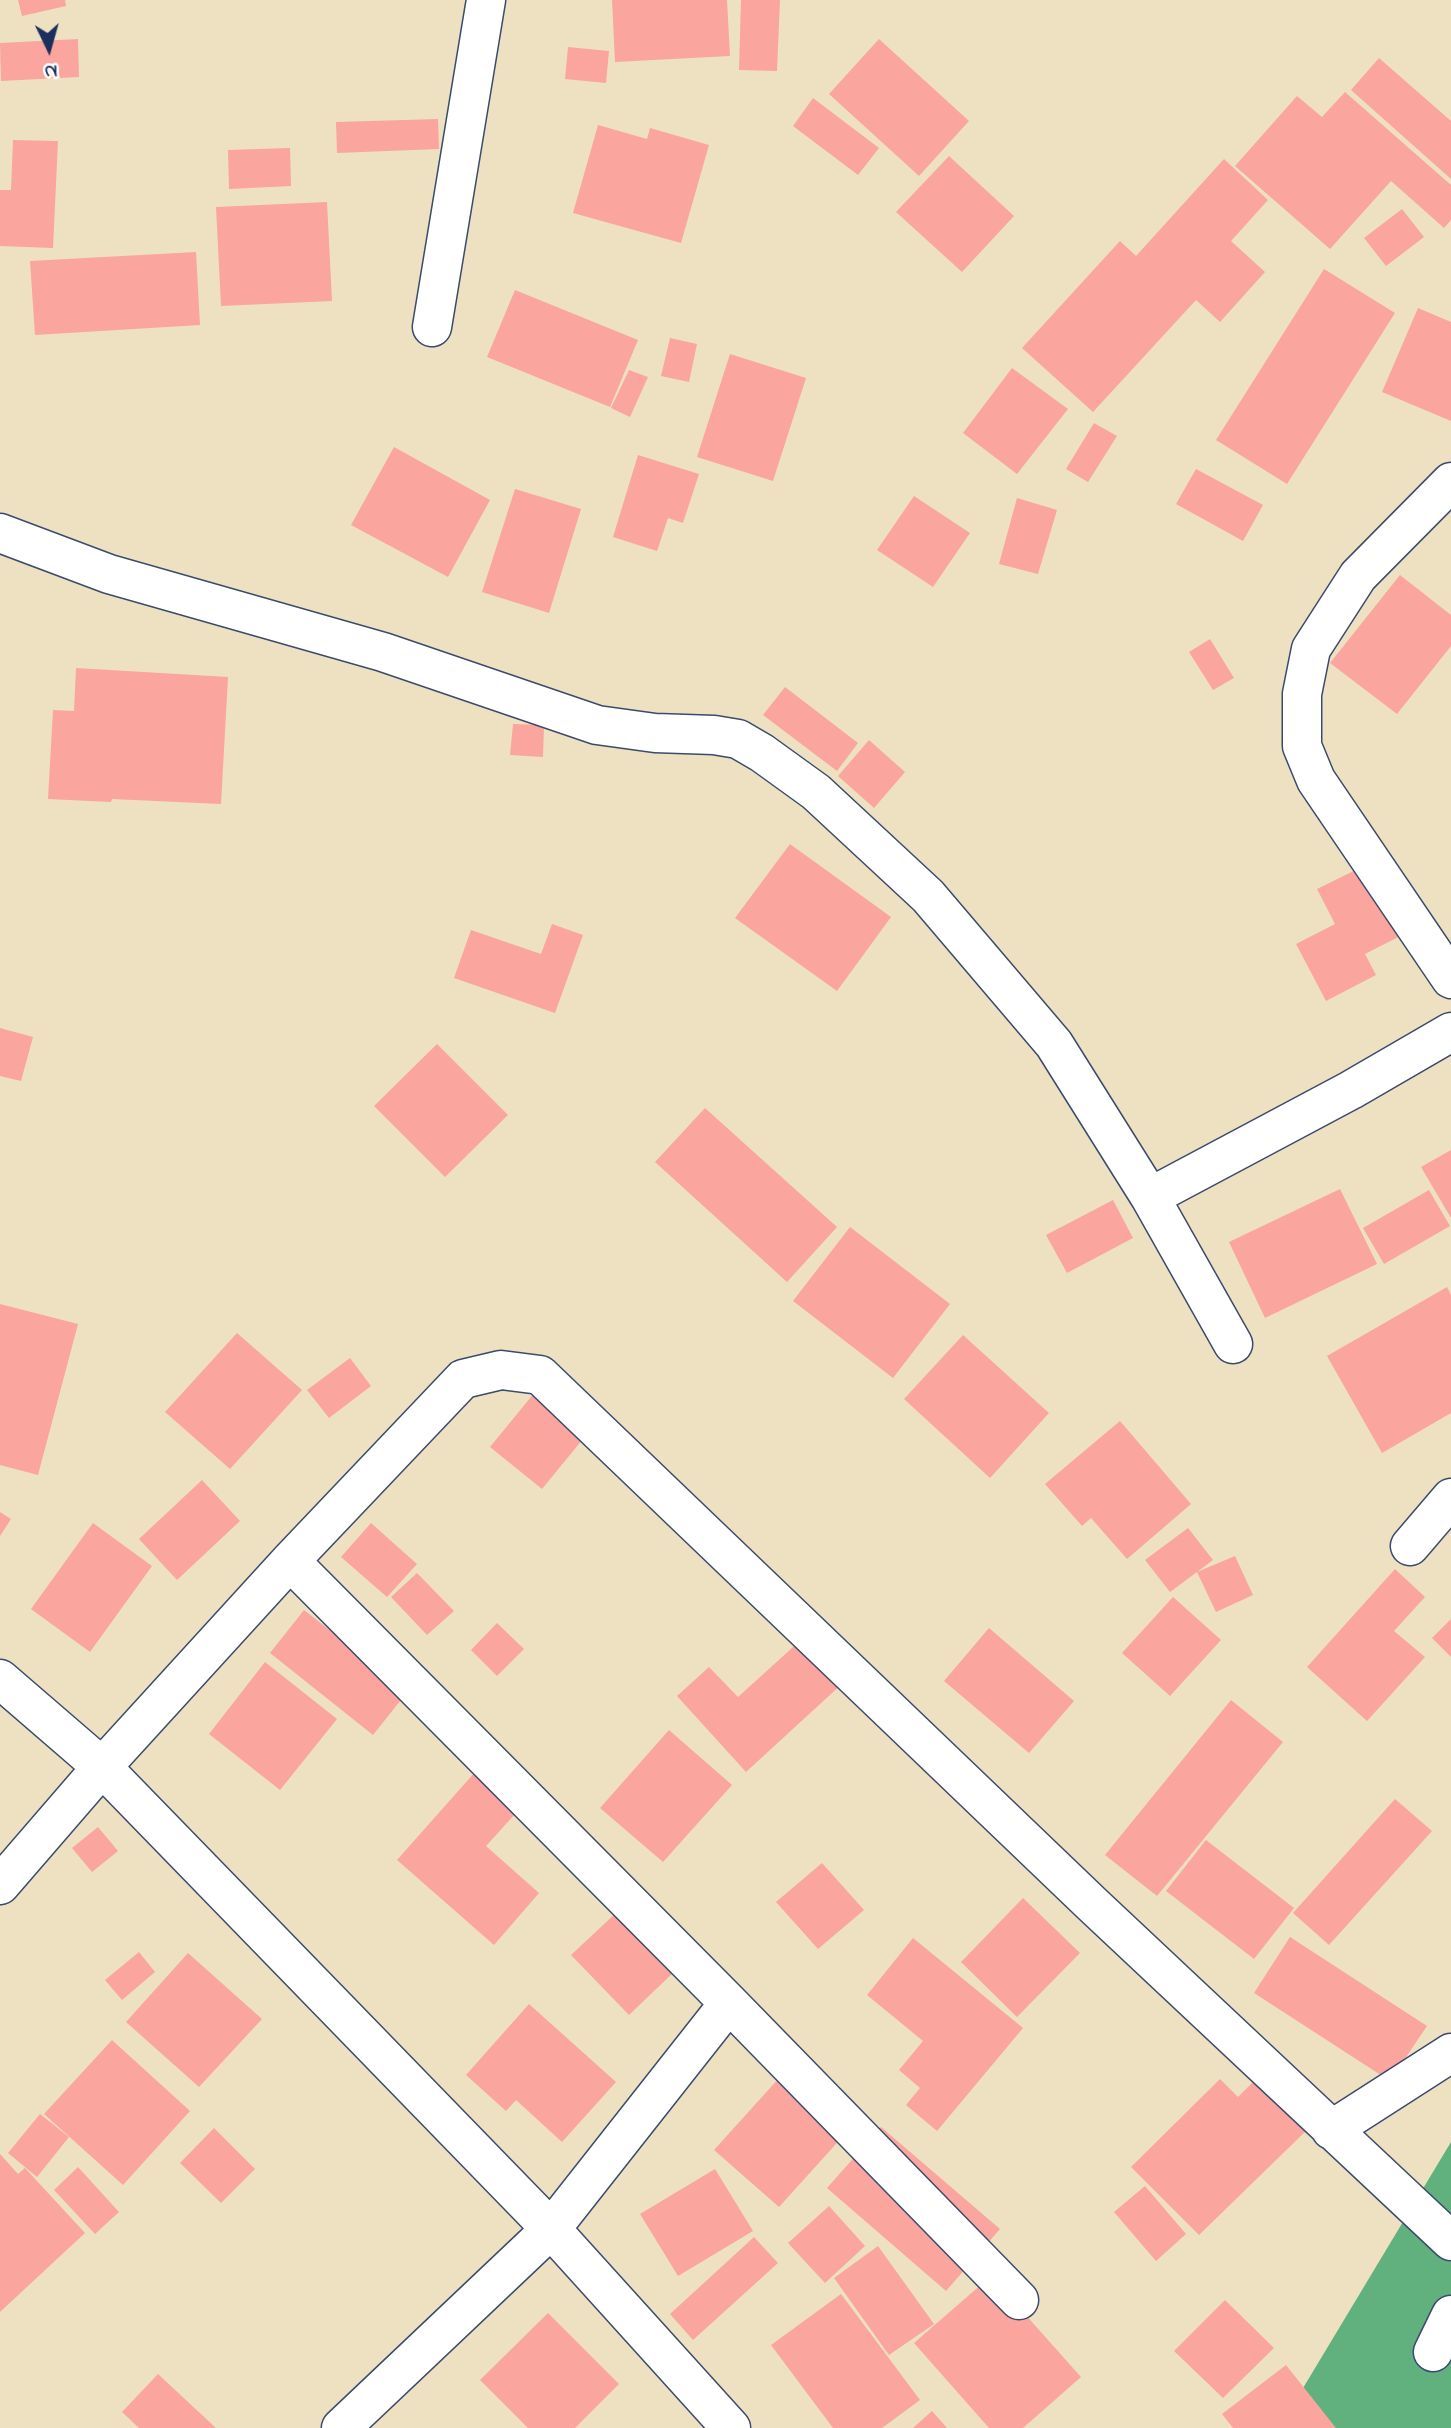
<!DOCTYPE html>
<html>
<head>
<meta charset="utf-8">
<style>
	body { margin:0 }
	#map { position:relative; width:1451px; height:2428px; overflow:hidden; background:#eee1c2; font-family:"Indie Flower",sans-serif }
	canvas { display:block }
	.north { position:absolute; left:14px; top:14px; width:70px; height:70px; -webkit-text-stroke:5px #fff; paint-order:stroke; rotate:175deg; font-size:19px; font-weight:700; line-height:28px; text-align:center; color:#1b2f5e }
	.north::after { content:''; display:block; margin:auto; width:24px; height:32px; background:#1b2f5e; clip-path:polygon(50% 0,100% 100%,50% 72%,0 100%) }
</style>
</head>
<body>
<div id="map">
<canvas width="1451" height="2428"></canvas>
<div class="north">N</div>
</div>
<script>
const c = document.querySelector('canvas').getContext('2d');
c.lineJoin = 'round';
function paint(path, color) { c.fillStyle = color; c.fill(path, 'evenodd'); }
const poly = rows => new Path2D(rows.map(r => 'M' + r).join(''));
function strokePath(path, color, width, dash) { c.strokeStyle = color; c.lineWidth = width; c.lineCap = dash ? 'butt' : 'round'; c.setLineDash(dash || []); c.stroke(path); }
const forest = poly([
	[1451,2142,1451,2428,1279,2428]
]);
const building = poly([
	[18,0,65,0,66,6,22,16],
	[612,0,727,0,730,56,615,62],
	[741,0,780,0,777,71,739,70],
	[78,39,79,77,1,81,0,43],
	[879,39,969,121,919,176,829,94],
	[568,47,609,51,606,83,565,79],
	[1379,58,1451,121,1451,179,1351,90],
	[1345,92,1451,185,1451,220,1444,228,1391,181,1330,249,1235,166,1297,96,1322,117],
	[813,98,879,148,858,175,793,126],
	[438,119,439,149,337,153,336,122],
	[598,125,647,139,650,128,709,145,681,243,573,213],
	[13,140,58,141,53,248,0,246,0,190,11,190],
	[290,148,291,186,229,189,228,150],
	[949,156,1014,216,962,272,896,212],
	[1224,159,1268,200,1231,241,1265,272,1220,322,1196,300,1093,412,1022,348,1120,241,1136,256],
	[327,202,332,301,221,306,216,207],
	[1402,209,1424,237,1386,266,1364,238],
	[196,252,200,325,35,335,30,261],
	[1324,269,1395,313,1287,484,1216,440],
	[515,290,638,340,610,407,487,357],
	[1418,308,1451,322,1451,421,1382,392],
	[670,338,697,344,689,382,661,376],
	[730,354,806,378,773,481,697,457],
	[1012,368,1068,409,1017,474,963,433],
	[629,370,648,377,630,417,611,408],
	[1094,423,1117,436,1088,482,1066,469],
	[394,447,490,500,448,577,351,525],
	[638,455,699,474,683,523,668,518,657,551,613,537],
	[1196,469,1263,505,1243,541,1176,504],
	[515,489,581,509,549,613,482,592],
	[914,496,970,533,933,587,877,550],
	[1017,498,1057,510,1038,574,999,564],
	[1400,575,1451,615,1451,646,1397,714,1330,663],
	[1210,639,1234,678,1213,690,1189,652],
	[76,668,228,677,221,804,112,799,111,802,48,799,53,710,74,711],
	[785,687,858,743,837,771,763,715],
	[513,724,544,725,543,757,510,755],
	[869,740,905,772,874,808,838,776],
	[790,844,891,917,837,991,735,918],
	[1372,862,1408,932,1365,954,1376,975,1326,1001,1296,944,1335,924,1317,889],
	[552,924,583,935,555,1013,454,978,471,930,541,954],
	[0,1028,33,1037,21,1081,0,1076],
	[437,1044,508,1115,445,1177,374,1106],
	[705,1108,837,1227,787,1282,655,1162],
	[1451,1150,1451,1218,1421,1167],
	[1340,1189,1377,1264,1265,1318,1229,1242],
	[1429,1190,1450,1226,1384,1264,1363,1228],
	[1113,1200,1133,1238,1067,1273,1046,1235],
	[850,1227,950,1304,893,1378,793,1301],
	[1447,1287,1451,1295,1451,1413,1382,1453,1327,1356],
	[0,1304,78,1324,38,1475,0,1465],
	[237,1333,302,1390,230,1469,165,1412],
	[963,1335,1049,1413,990,1478,904,1399],
	[350,1358,371,1386,329,1418,307,1390],
	[544,1381,596,1423,542,1489,490,1447],
	[1120,1421,1191,1504,1127,1559,1091,1518,1082,1526,1045,1484],
	[202,1480,240,1521,177,1580,139,1539],
	[0,1512,11,1519,0,1536],
	[93,1523,152,1566,90,1652,31,1609],
	[371,1523,417,1564,387,1597,341,1557],
	[1188,1528,1213,1560,1197,1572,1235,1556,1253,1595,1216,1612,1197,1572,1170,1592,1145,1560],
	[1395,1569,1425,1597,1394,1631,1425,1657,1367,1721,1307,1667],
	[417,1573,454,1611,427,1635,391,1597],
	[1173,1597,1221,1640,1170,1696,1122,1653],
	[304,1610,408,1691,373,1735,270,1653],
	[1451,1619,1451,1657,1432,1638],
	[497,1623,524,1649,497,1676,471,1650],
	[989,1628,1074,1701,1029,1753,944,1681],
	[803,1638,844,1682,746,1772,677,1696,709,1667,738,1697],
	[265,1662,337,1719,280,1790,209,1734],
	[1231,1700,1283,1742,1157,1896,1105,1855],
	[669,1730,732,1785,663,1862,600,1808],
	[491,1754,535,1792,486,1846,539,1893,494,1945,397,1860],
	[1395,1799,1432,1831,1329,1945,1293,1913],
	[98,1827,118,1851,92,1872,72,1848],
	[1206,1840,1294,1908,1254,1959,1166,1891],
	[822,1863,864,1910,818,1949,776,1902],
	[1023,1898,1080,1953,1017,2017,961,1962],
	[617,1912,674,1972,629,2015,571,1955],
	[1290,1937,1427,2026,1390,2081,1254,1993],
	[913,1938,1023,2028,937,2131,906,2105,920,2088,899,2070,923,2041,867,1995],
	[139,1952,155,1972,122,2000,105,1980],
	[188,1953,262,2019,199,2087,126,2022],
	[529,2004,616,2082,562,2142,516,2100,506,2111,466,2075],
	[112,2040,190,2111,123,2185,44,2114],
	[780,2077,845,2134,779,2207,714,2150],
	[1258,2077,1309,2128,1199,2235,1131,2167,1220,2079,1238,2097],
	[40,2114,69,2137,37,2177,8,2153],
	[881,2127,1000,2229,946,2291,827,2188],
	[214,2128,255,2169,221,2203,180,2163],
	[0,2154,18,2174,25,2168,85,2233,0,2312],
	[78,2167,119,2212,95,2234,54,2190],
	[715,2169,753,2231,678,2276,640,2214],
	[1145,2186,1186,2234,1156,2261,1114,2212],
	[829,2206,865,2246,825,2283,788,2243],
	[754,2237,778,2263,693,2340,670,2314],
	[878,2246,934,2324,889,2355,834,2278],
	[991,2276,1081,2377,1023,2428,989,2428,914,2343],
	[841,2294,920,2400,882,2428,833,2428,771,2345],
	[1225,2300,1274,2348,1223,2398,1174,2351],
	[548,2313,619,2384,575,2428,528,2428,480,2380],
	[1286,2365,1336,2428,1233,2428,1222,2414],
	[158,2374,216,2428,139,2428,122,2412],
	[932,2411,947,2428,913,2428]
]);
const street = poly([
	[432,327,486,0],
	[1451,482,1358,576,1311,649,1302,694,1302,746,1316,780,1451,979],
	[0,533,109,574,383,652,597,725,655,733,714,735,738,739,762,753,816,792,928,896,1054,1044,1150,1197,1233,1344],
	[1150,1197,1351,1090,1451,1032],
	[1410,1546,1451,1498],
	[290,1561,729,2003,1019,2300],
	[0,1679,102,1767,551,2229,731,2428],
	[0,1885,102,1767,290,1561,463,1379,501,1370,540,1375,1092,1904,1451,2241],
	[1331,2130,1451,2053],
	[1433,2352,1451,2315],
	[341,2428,551,2229,729,2003]
]);
paint(forest, '#60b17e');
paint(building, '#faa59e');
strokePath(street, '#3b4a6d', 41);
strokePath(street, '#fff', 38);
</script>
</body>
</html>
